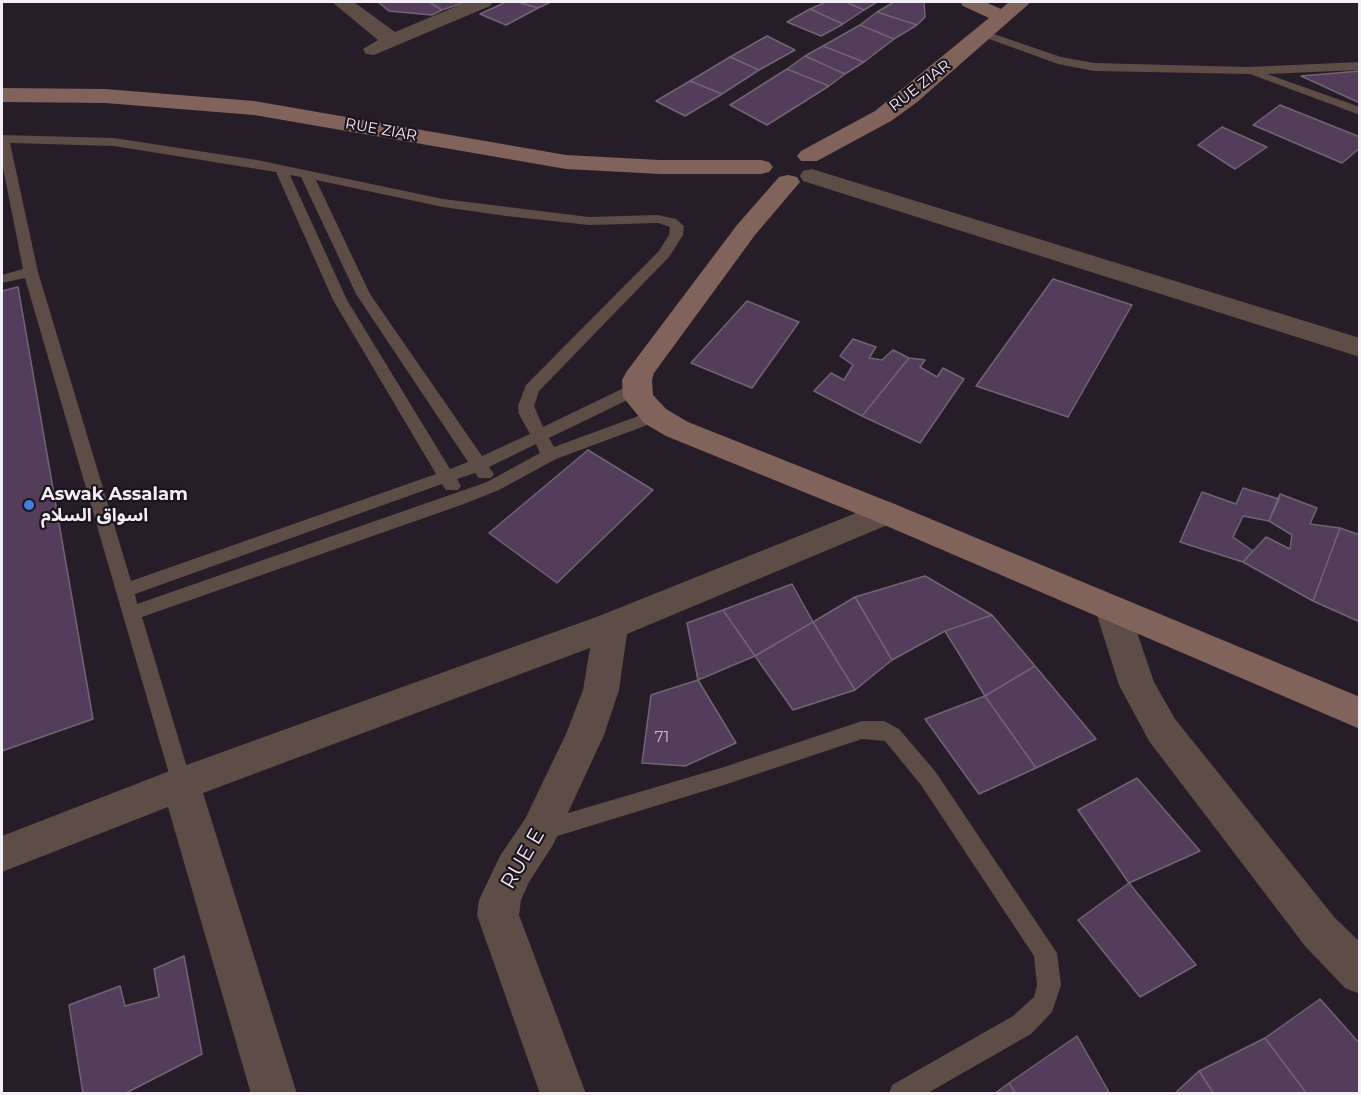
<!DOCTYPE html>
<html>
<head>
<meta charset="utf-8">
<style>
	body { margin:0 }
	#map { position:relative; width:1361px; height:1095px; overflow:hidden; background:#261d29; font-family:Montserrat,sans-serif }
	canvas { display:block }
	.frame { position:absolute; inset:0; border:3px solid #f4eef6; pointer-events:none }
</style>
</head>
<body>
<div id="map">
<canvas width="1361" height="1095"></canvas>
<div class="frame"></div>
</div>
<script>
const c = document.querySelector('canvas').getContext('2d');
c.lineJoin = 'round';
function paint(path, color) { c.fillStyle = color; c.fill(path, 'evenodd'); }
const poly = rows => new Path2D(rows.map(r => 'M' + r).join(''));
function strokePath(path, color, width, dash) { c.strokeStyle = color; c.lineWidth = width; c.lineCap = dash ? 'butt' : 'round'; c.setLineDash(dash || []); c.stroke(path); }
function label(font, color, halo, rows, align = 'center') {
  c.font = font + ' Montserrat,"Noto Sans Arabic",sans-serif'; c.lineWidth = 4.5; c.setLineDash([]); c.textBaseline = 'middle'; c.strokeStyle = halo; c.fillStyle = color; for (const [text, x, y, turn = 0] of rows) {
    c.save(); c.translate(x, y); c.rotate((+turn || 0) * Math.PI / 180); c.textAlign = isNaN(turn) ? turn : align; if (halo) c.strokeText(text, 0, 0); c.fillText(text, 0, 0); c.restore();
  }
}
const building = poly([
	[378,2,429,2,442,10,432,15,389,11,378,2],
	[429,2,461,2,463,3,442,10,429,2],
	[506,2,518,2,538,8,506,25,480,14,506,2],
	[518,2,551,2,538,8,518,2],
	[826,2,846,2,864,10,843,24,810,9,826,2],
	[846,2,877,2,864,10,846,2],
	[894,2,924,2,925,17,917,25,877,12,894,2],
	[810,9,843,24,821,36,787,22,810,9],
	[877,12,917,25,894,39,860,25,877,12],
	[860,25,894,39,864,62,823,46,860,25],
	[767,36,795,50,759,70,730,57,767,36],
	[823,46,864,62,845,74,805,56,823,46],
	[805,56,845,74,829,86,787,69,805,56],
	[730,57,759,70,722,94,690,81,730,57],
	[787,69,829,86,767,125,730,105,787,69],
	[1360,71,1360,103,1301,76,1360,71],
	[690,81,722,94,685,116,656,101,690,81],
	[1280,105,1360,137,1360,148,1342,163,1253,125,1280,105],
	[1222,127,1267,147,1235,169,1198,145,1222,127],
	[1053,279,1132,305,1068,417,976,386,1053,279],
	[18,287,93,719,2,751,2,291,18,287],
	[747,301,799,322,752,388,691,363,747,301],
	[853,339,876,347,869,358,882,360,893,350,909,358,862,416,814,391,831,373,844,380,853,365,840,356,853,339],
	[909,358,925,360,920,367,937,377,943,368,964,379,920,443,862,416,909,358],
	[588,450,653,490,557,583,489,533,588,450],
	[1243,488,1279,499,1269,521,1243,516,1233,537,1253,551,1243,562,1180,542,1202,492,1236,504,1243,488],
	[1280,494,1317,508,1310,524,1340,528,1313,601,1243,562,1266,537,1290,549,1292,535,1269,521,1280,494],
	[1340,528,1360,535,1360,622,1313,601,1340,528],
	[925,576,992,615,945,631,892,660,855,597,925,576],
	[792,584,813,622,755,656,723,610,792,584],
	[855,597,892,660,855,690,813,622,855,597],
	[723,610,755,656,698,680,687,623,723,610],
	[992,615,1035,666,985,696,945,631,992,615],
	[813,622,855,690,793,710,755,656,813,622],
	[1035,666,1096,739,1036,768,985,696,1035,666],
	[698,680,736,743,685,766,642,763,651,695,698,680],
	[985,696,1036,768,979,794,925,719,985,696],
	[1137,778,1200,851,1129,883,1078,810,1137,778],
	[1129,883,1196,965,1140,997,1078,920,1129,883],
	[184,956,202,1054,124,1094,83,1094,69,1005,120,986,125,1006,159,997,154,969,184,956],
	[1320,999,1360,1044,1360,1094,1307,1094,1265,1038,1320,999],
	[1077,1036,1110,1094,1016,1094,1009,1083,1077,1036],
	[1265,1038,1307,1094,1214,1094,1199,1071,1265,1038],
	[1199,1071,1214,1094,1174,1094,1199,1071],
	[1009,1083,1016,1094,994,1094,1009,1083]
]);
const lane = poly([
	[985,31,1061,57,1094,63,1248,67,1360,62,1360,70,1267,74,1360,107,1360,115,1250,74,1094,71,1058,64,981,36,979,34,985,31],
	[2,135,114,138,257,160,443,199,589,217,658,215,676,219,684,226,683,235,669,257,539,391,534,406,543,427,630,385,636,384,644,389,642,393,549,438,554,447,649,412,655,410,663,416,661,420,556,459,499,490,464,504,142,617,192,784,188,791,181,793,174,791,25,278,2,283,2,275,23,269,2,163,2,135],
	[10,143,114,146,276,172,333,300,436,474,131,581,38,272,10,143],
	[290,175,301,177,356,294,468,462,450,469,347,300,290,175],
	[316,180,443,207,506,216,589,225,658,223,670,227,669,235,659,251,526,385,518,406,519,414,530,434,482,456,370,294,316,180],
	[536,444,540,453,487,482,137,604,135,594,442,484,446,490,458,490,461,486,457,479,475,473,479,478,491,478,494,474,489,467,536,444],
	[862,721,884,721,899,729,935,771,1057,953,1061,985,1052,1012,1031,1034,926,1094,889,1094,892,1085,1013,1016,1034,997,1037,985,1034,956,921,785,885,741,862,739,724,785,541,841,533,838,530,831,533,824,541,821,724,767,862,721]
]);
const street = poly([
	[332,2,354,2,395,32,467,2,493,2,490,6,374,55,366,54,363,49,378,40,332,2],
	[812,169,1360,338,1360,357,803,181,800,176,803,171,812,169],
	[886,501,897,505,902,513,897,521,627,634,619,690,604,735,553,845,529,882,521,900,519,915,586,1094,540,1094,477,915,479,900,500,856,525,819,566,734,583,690,590,648,203,793,297,1094,251,1094,168,807,2,872,2,836,167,772,599,616,886,501],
	[1112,595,1124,599,1129,609,1154,682,1175,719,1335,918,1360,942,1360,994,1345,988,1305,946,1149,741,1119,685,1095,609,1100,599,1112,595]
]);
const secondary = poly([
	[960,2,985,2,1001,9,1009,2,1031,2,916,103,891,121,817,161,801,161,797,156,801,151,875,111,989,18,963,6,960,2],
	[2,88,105,89,254,101,566,155,660,160,761,160,769,162,773,167,769,172,761,174,660,174,566,169,254,115,105,103,2,102,2,88],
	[788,175,797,177,800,182,755,235,654,373,652,380,653,395,666,409,688,422,897,505,1360,697,1360,729,875,521,666,436,644,423,623,397,622,380,627,371,737,225,779,177,788,175]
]);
const markers = [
	[29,505,6,"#3f7fe0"]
];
const farStreetnames = [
	["RUE ZIAR",920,86,-38],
	["RUE ZIAR",381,130,10]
];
const numberNames = [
	["71",662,738]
];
const poiNames = [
	["Aswak Assalam",41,495],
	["اسواق السلام",41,516]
];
const nearStreetnames = [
	["RUE E",523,859,-60]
];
paint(building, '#543c5b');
strokePath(building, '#706574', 1.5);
paint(lane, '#5e4c46');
paint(street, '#5e4c46');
paint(secondary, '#80635a');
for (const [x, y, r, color] of markers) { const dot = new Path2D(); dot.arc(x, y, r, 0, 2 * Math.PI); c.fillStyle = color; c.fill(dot); strokePath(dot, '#1d141f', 2); }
label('15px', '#f4eef6', '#1d141f', farStreetnames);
label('15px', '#ccc2cf', null, numberNames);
label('bold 18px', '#f4eef6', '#1d141f', poiNames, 'left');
label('21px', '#f4eef6', '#1d141f', nearStreetnames);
</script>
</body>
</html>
